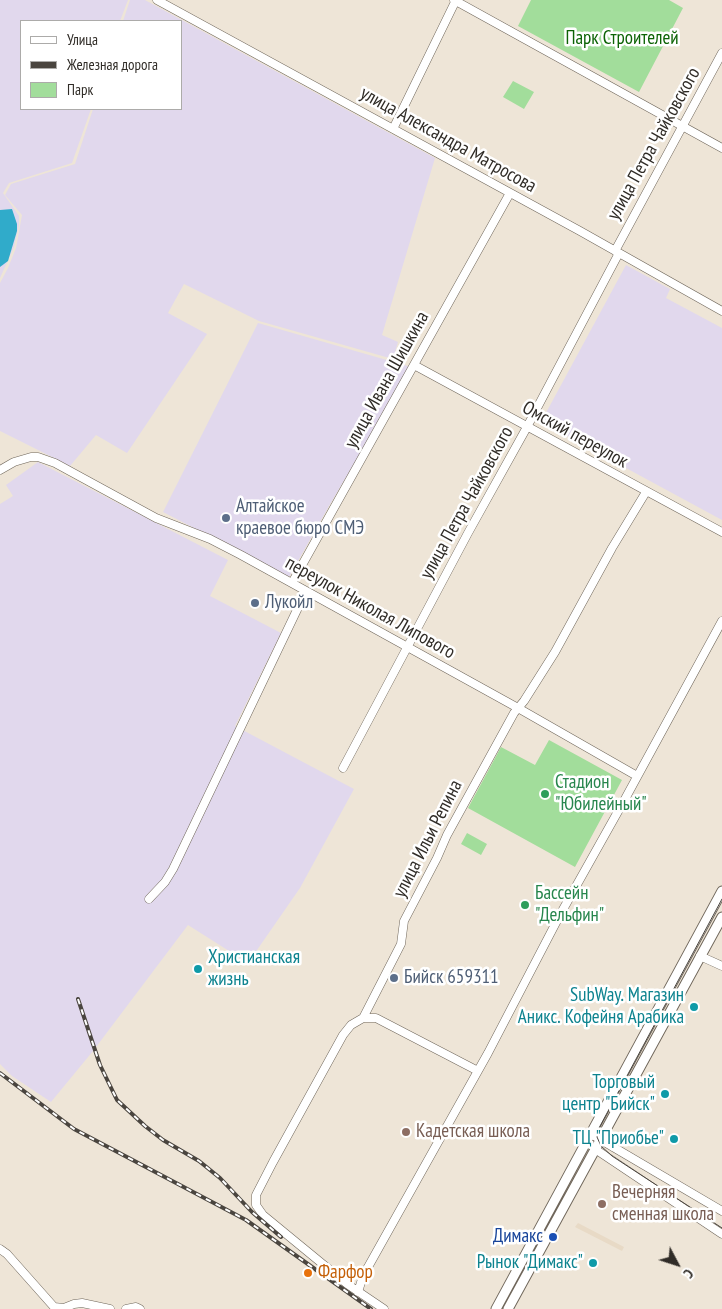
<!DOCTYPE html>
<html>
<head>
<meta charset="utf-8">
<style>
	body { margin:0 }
	#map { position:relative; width:722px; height:1309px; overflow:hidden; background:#eee5d7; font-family:"PT Sans Narrow",sans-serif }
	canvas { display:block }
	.legend { position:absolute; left:20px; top:20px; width:162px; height:90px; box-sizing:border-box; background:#fff; border:1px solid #acaba9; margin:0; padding:6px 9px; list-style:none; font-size:15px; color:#302c27 }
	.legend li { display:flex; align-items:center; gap:10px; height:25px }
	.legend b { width:25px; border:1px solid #acaba9 }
	.north { position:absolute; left:652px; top:1239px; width:50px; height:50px; -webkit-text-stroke:4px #fff; paint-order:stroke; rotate:130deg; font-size:14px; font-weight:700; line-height:20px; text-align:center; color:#302c27 }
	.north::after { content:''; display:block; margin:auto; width:18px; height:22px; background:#302c27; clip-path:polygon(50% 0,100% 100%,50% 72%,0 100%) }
</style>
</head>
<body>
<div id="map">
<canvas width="722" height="1309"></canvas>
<ul class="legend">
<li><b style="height:6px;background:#fff"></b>Улица</li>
<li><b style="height:6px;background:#4a453f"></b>Железная дорога</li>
<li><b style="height:14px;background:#a2dd9b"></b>Парк</li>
</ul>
<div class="north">С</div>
</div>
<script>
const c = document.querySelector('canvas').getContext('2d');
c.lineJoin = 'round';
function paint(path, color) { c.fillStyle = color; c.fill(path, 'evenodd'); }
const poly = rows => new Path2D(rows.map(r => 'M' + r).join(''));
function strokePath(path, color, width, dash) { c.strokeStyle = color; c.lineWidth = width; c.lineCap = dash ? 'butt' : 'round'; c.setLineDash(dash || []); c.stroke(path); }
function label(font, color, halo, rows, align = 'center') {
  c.font = font + ' "PT Sans Narrow",sans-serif'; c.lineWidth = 5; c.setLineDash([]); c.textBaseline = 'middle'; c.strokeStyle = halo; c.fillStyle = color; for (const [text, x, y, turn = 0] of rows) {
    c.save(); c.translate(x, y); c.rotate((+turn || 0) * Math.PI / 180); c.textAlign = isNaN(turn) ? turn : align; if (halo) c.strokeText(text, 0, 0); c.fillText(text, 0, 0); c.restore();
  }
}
const built = poly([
	[578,1223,624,1247,622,1251,575,1227]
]);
const industrial = poly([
	[0,0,128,0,120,21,21,21,21,109,91,109,72,163,9,183,3,193,19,216,19,225,14,247,0,278],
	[130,0,145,0,435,158,382,335,398,342,393,359,259,321,184,284,168,313,207,334,127,453,96,435,70,466,0,431,0,283,8,268,16,248,22,215,5,195,11,184,75,164,93,109,181,109,181,21,123,21],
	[626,265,670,289,666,298,722,328,722,520,541,422],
	[258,323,411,367,329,506,289,577,163,512],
	[38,462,228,560,210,596,281,633,235,726,354,789,300,888,248,963,188,925,93,1051,51,1102,12,1076,0,1064,0,504,13,496,6,485]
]);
const green = poly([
	[531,0,669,0,683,8,639,92,518,26],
	[513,81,534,92,524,109,503,97],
	[549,740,622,780,575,867,468,808,501,747,535,765],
	[467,833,487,844,481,855,461,844]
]);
const water = poly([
	[12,209,17,224,17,231,8,261,0,267,0,210]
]);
const minor = poly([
	[157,0,580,231,722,311],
	[454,0,722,148],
	[393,129,456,0],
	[615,251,722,53],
	[414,365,722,532],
	[0,470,14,462,31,457,38,457,55,463,156,518,210,539,241,555,518,708,637,776],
	[292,583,510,193],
	[343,768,468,533,527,427,619,253],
	[149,899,165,882,173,869,306,591],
	[700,956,722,966],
	[363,1018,376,1018,478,1071],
	[591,1134,722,1211],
	[595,1149,722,1234],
	[0,1249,7,1254,54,1307,64,1308,74,1304,82,1303,110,1309],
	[358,1292,363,1276,488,1053,561,913,625,799,722,621],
	[126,1309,136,1307,140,1309],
	[384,1309,347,1284,263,1215,256,1205,256,1195,273,1162,343,1035,351,1025,363,1018,401,944,404,921,437,858,447,835,514,713,524,701,555,652,612,548,646,492]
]);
const major = poly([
	[496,1309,722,891],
	[508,1309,722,917]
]);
const tram = poly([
	[722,899,599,1128,597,1137,601,1146,612,1156,722,1228]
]);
const rail = poly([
	[78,999,100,1065,117,1100,145,1126,163,1140,199,1161,220,1178,252,1212,281,1237],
	[0,1073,74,1129,246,1220,371,1309]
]);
const markers = [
	[226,518,5,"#5c6f8a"],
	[255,603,5,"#5c6f8a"],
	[545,794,5,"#2e9e5b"],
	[525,905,5,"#2e9e5b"],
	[198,969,5,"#0f9aa8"],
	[394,978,5,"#5c6f8a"],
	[694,1007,5,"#0f9aa8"],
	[665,1094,5,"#0f9aa8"],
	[406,1132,5,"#8d6e63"],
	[674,1139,5,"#0f9aa8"],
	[602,1204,5,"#8d6e63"],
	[553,1237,5,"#1a4fb4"],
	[593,1263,5,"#0f9aa8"],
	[308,1273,5,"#e8710a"]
];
const parkNames = [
	["Парк Строителей",622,39]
];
const streetNames = [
	["улица Александра Матросова",448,140,29],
	["улица Петра Чайковского",654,144,-61],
	["улица Ивана Шишкина",387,380,-61],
	["Омский переулок",575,435,29],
	["улица Петра Чайковского",467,503,-61],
	["переулок Николая Липового",370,608,29],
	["улица Ильи Репина",428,839,-63]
];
const serviceNames = [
	["Алтайское",236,507],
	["краевое бюро СМЭ",236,529],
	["Лукойл",265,603],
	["Бийск 659311",404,978]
];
const leisureNames = [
	["Стадион",555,783],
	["\"Юбилейный\"",555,805],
	["Бассейн",535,894],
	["\"Дельфин\"",535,916]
];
const cultureNames = [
	["Христианская",208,958,"left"],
	["жизнь",208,980,"left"],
	["SubWay. Магазин",684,996],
	["Аникс. Кофейня Арабика",684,1018],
	["Торговый",655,1083],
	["центр \"Бийск\"",655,1105],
	["ТЦ \"Приобье\"",664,1139],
	["Рынок \"Димакс\"",583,1263]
];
const educationNames = [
	["Кадетская школа",416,1132],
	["Вечерняя",612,1193],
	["сменная школа",612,1215]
];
const transitNames = [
	["Димакс",543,1237]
];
const foodNames = [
	["Фарфор",318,1273]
];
paint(built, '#e8dac6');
paint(industrial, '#e1d8ed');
paint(green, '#a2dd9b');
paint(water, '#30abca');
strokePath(minor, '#6f665a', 9);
strokePath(major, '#6f665a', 11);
strokePath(minor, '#fff', 8);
strokePath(major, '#fff', 9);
strokePath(tram, '#4a453f', 1);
strokePath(rail, '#4a453f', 4);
strokePath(rail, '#fff', 2, [5.5]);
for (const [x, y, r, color] of markers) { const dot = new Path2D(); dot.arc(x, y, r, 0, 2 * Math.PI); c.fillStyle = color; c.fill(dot); strokePath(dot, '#fff', 2); }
label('19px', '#0c6305', '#fff', parkNames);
label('19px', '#302c27', '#fff', streetNames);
label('19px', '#4e5e75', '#fff', serviceNames, 'left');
label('19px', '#27864d', '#fff', leisureNames, 'left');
label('19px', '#0d838f', '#fff', cultureNames, 'right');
label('19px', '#785e54', '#fff', educationNames, 'left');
label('19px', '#164399', '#fff', transitNames, 'right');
label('19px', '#c56008', '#fff', foodNames, 'left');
</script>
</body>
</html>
